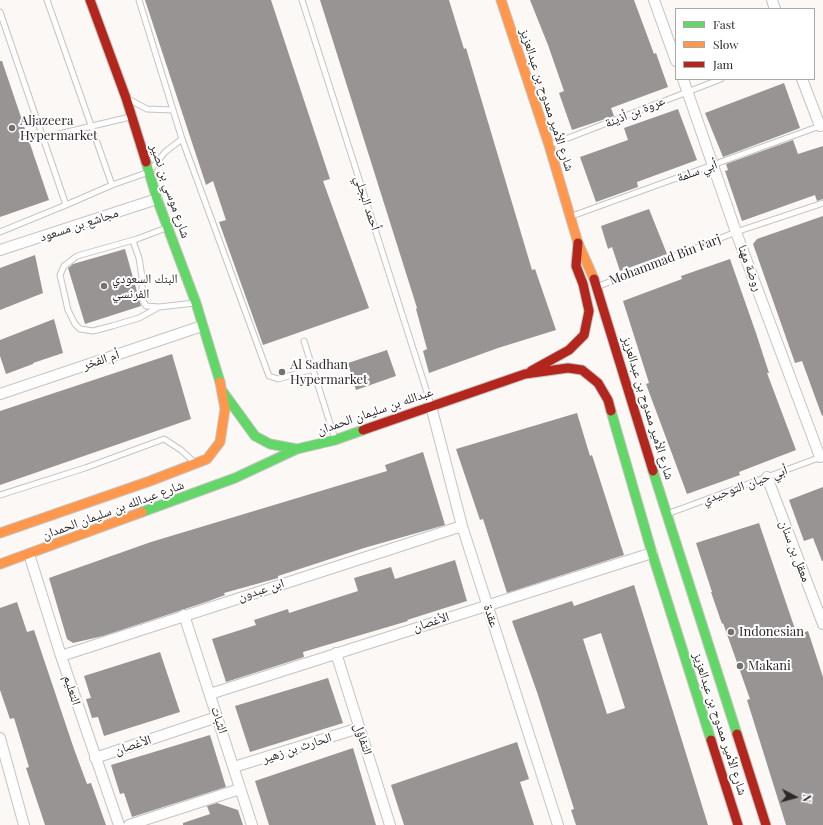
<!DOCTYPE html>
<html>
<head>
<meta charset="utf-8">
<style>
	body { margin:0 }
	#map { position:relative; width:823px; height:825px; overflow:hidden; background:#fbf8f5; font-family:"Playfair Display",serif }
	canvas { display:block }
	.legend { position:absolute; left:675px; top:8px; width:140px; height:72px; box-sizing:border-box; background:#fff; border:1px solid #aaa9a8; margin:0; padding:5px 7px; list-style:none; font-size:12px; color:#2b2926 }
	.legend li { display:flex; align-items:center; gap:8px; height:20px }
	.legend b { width:20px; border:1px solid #aaa9a8 }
	.north { position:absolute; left:775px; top:777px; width:40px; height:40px; -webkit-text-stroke:3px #fff; paint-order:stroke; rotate:96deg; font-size:11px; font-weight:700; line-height:16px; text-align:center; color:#2b2926 }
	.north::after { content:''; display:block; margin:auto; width:14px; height:18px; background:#2b2926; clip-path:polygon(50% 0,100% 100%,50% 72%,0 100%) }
</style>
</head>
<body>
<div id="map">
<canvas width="823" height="825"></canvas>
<ul class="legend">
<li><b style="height:5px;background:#63d668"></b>Fast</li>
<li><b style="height:5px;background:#ff974d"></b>Slow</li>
<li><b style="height:5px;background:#b3261e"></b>Jam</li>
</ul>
<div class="north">N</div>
</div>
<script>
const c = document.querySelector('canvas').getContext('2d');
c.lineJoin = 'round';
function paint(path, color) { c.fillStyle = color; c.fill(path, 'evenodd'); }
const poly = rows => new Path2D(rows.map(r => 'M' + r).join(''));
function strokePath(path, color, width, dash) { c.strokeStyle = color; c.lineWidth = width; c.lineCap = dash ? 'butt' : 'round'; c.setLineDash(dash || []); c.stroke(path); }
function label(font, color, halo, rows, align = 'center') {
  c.font = font + ' "Playfair Display","Noto Naskh Arabic",serif'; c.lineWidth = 4; c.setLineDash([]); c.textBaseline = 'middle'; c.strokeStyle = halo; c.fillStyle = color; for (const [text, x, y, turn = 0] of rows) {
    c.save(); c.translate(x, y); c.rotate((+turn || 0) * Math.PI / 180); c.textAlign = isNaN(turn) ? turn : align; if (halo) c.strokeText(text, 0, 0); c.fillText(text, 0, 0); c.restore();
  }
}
const building = poly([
	[145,0,271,0,330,179,323,181,369,308,263,345,219,222,226,220,213,181,206,185],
	[320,0,449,0,464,49,466,48,532,270,535,269,556,330,498,348,429,373,423,351,427,349,416,309,417,308],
	[530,0,634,0,654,54,656,53,668,87,611,108,614,116,572,130,559,93,564,91,548,45],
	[0,61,2,61,49,200,0,217],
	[784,83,800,128,723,157,705,113],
	[678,109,697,160,637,182,638,187,596,202,580,157,628,140,624,128],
	[793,140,798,154,823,146,823,199,817,201,815,195,742,221,725,171,728,170,726,164],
	[649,209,667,254,620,271,612,247,608,249,601,226],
	[823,216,823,415,822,416,802,361,795,363,753,244,757,239],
	[125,249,141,306,85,324,68,268,73,264],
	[35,255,43,293,0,310,0,268],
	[730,259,756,333,769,373,767,373,796,450,739,472,740,475,687,494,646,384,649,383,623,301,682,279,681,276],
	[54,319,63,353,33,363,33,364,6,374,0,356,0,340],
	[387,350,396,376,356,390,348,363],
	[172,354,191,419,0,485,0,411],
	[577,413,590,456,592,455,624,555,507,593,483,519,480,520,456,449],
	[423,452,445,525,364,548,278,576,278,578,224,593,225,595,209,601,103,636,73,643,67,639,49,578,151,542,387,471,385,465],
	[823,487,823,561,822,561,813,538,804,541,789,500],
	[759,523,797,635,808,631,823,677,823,825,786,825,747,700,750,699,723,623,722,624,711,592,712,592,696,543],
	[455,560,467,601,407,620,408,621,303,652,304,657,226,682,212,639,256,625,254,620,288,609,289,613,358,591,354,578,391,567,395,579],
	[634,585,708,825,576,825,571,810,574,809,538,695,512,621,572,601,574,606],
	[601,633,625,708,607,714,583,639],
	[17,602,27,632,34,630,74,749,87,784,91,783,106,825,45,825,26,768,29,767,14,718,10,719,0,690,0,608],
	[160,652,180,712,104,736,98,717,92,718,86,699,91,698,84,676],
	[328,678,343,723,250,752,235,706],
	[210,735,226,787,132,817,124,793,120,794,111,765],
	[517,742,529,779,520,782,534,825,404,825,391,785],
	[353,748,376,825,269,825,255,781],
	[217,803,238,810,243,825,183,825,183,823,210,814,207,806]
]);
const lane = poly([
	[139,0,182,139,269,376,278,379,313,369],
	[302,0,431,405],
	[0,12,66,205,112,185,47,0],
	[130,100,147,109,173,110],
	[42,138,130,117],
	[550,145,721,79],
	[112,185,149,172,165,152,182,139],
	[572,216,820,126],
	[0,232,66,205],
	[133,241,139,258,142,277,142,299,146,306,159,307,195,303],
	[599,286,736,232,823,203],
	[159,307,139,318,112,326,93,331,80,329,75,324,68,310,60,275,64,266,77,256,137,239,166,228],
	[304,341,335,439],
	[0,495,85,468,164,439,181,450,195,463],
	[667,514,821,457]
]);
const street = poly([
	[654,0,676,61],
	[772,0,775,9],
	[683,79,736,232,820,457],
	[802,79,820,126],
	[0,250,157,199],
	[0,394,202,326],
	[431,406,462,526,558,825],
	[767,477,823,624],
	[29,554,61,656,119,825],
	[184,615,252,825],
	[336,653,390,825],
	[61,656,462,526],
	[210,694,652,553],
	[0,738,24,825],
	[95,758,217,717],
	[234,767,359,728],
	[129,825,240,789]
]);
const fast = poly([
	[146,162,157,199,196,303,220,382],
	[223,392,255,436,270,444,297,449],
	[611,411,652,553,711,740],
	[653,471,737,734],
	[142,512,235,478,297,449,335,440,363,430]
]);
const slow = poly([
	[501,0,549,145,578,243,594,279],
	[0,533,150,481,207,459,220,442,225,409,220,382],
	[0,564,142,512]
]);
const jam = poly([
	[90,0,126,98,146,162],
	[594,279,653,471],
	[531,371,569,350,584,335,589,311,583,284,576,266,578,243],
	[363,430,525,374,568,368,582,370,598,383,608,400,611,411],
	[737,734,766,825],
	[711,740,738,825]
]);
const markers = [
	[12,128,4,"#74716e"],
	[104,286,4,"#74716e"],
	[282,372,4,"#74716e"],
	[731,632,4,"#74716e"],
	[740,666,4,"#74716e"]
];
const streetNames = [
	["شارع الأمير ممدوح بن عبدالعزيز",547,100,72],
	["عروة بن أذينة",635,112,-22],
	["أبي سلمة",697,171,-20],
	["شارع موسي بن نصير",170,191,71],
	["أحمد البجلي",367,203,72],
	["مجاشع بن مسعود",79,225,-18],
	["Mohammad Bin Farj",665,260,-21],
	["روضة مهنا",750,268,70],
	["أم الفخر",101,360,-18],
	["شارع الأمير ممدوح بن عبدالعزيز",648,408,73],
	["عبدالله بن سليمان الحمدان",375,411,-19],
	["أبي حيان التوحيدي",745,485,-20],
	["شارع عبدالله بن سليمان الحمدان",113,510,-20],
	["معقل بن سنان",795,551,69],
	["ابن عبدون",261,590,-18],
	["عقدة",491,616,72],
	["الأغصان",431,622,-18],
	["التعليم",72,690,72],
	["الثبات",219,720,72],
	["شارع الأمير ممدوح بن عبدالعزيز",720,724,72],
	["التفاؤل",363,739,72],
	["الأغصان",133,745,-18],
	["الحارث بن زهير",297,748,-18]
];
const poiNames = [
	["Aljazeera",20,121],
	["Hypermarket",20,136],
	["البنك السعودي",112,279],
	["الفرنسي",112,294],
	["Al Sadhan",290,365],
	["Hypermarket",290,380],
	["Indonesian",739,632],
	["Makani",748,666]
];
paint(building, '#979493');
strokePath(lane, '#c6c3c1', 7);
strokePath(street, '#c6c3c1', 12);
strokePath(fast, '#c6c3c1', 11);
strokePath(slow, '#c6c3c1', 11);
strokePath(jam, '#c6c3c1', 11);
strokePath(lane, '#fefefe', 5);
strokePath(street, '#fefefe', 10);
strokePath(fast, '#63d668', 9);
strokePath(slow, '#ff974d', 9);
strokePath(jam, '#b3261e', 9);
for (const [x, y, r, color] of markers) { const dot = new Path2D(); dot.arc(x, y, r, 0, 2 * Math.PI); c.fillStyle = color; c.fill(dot); strokePath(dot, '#fff', 1.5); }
label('13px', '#2b2926', '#fff', streetNames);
label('13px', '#2b2926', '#fff', poiNames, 'left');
</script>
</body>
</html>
